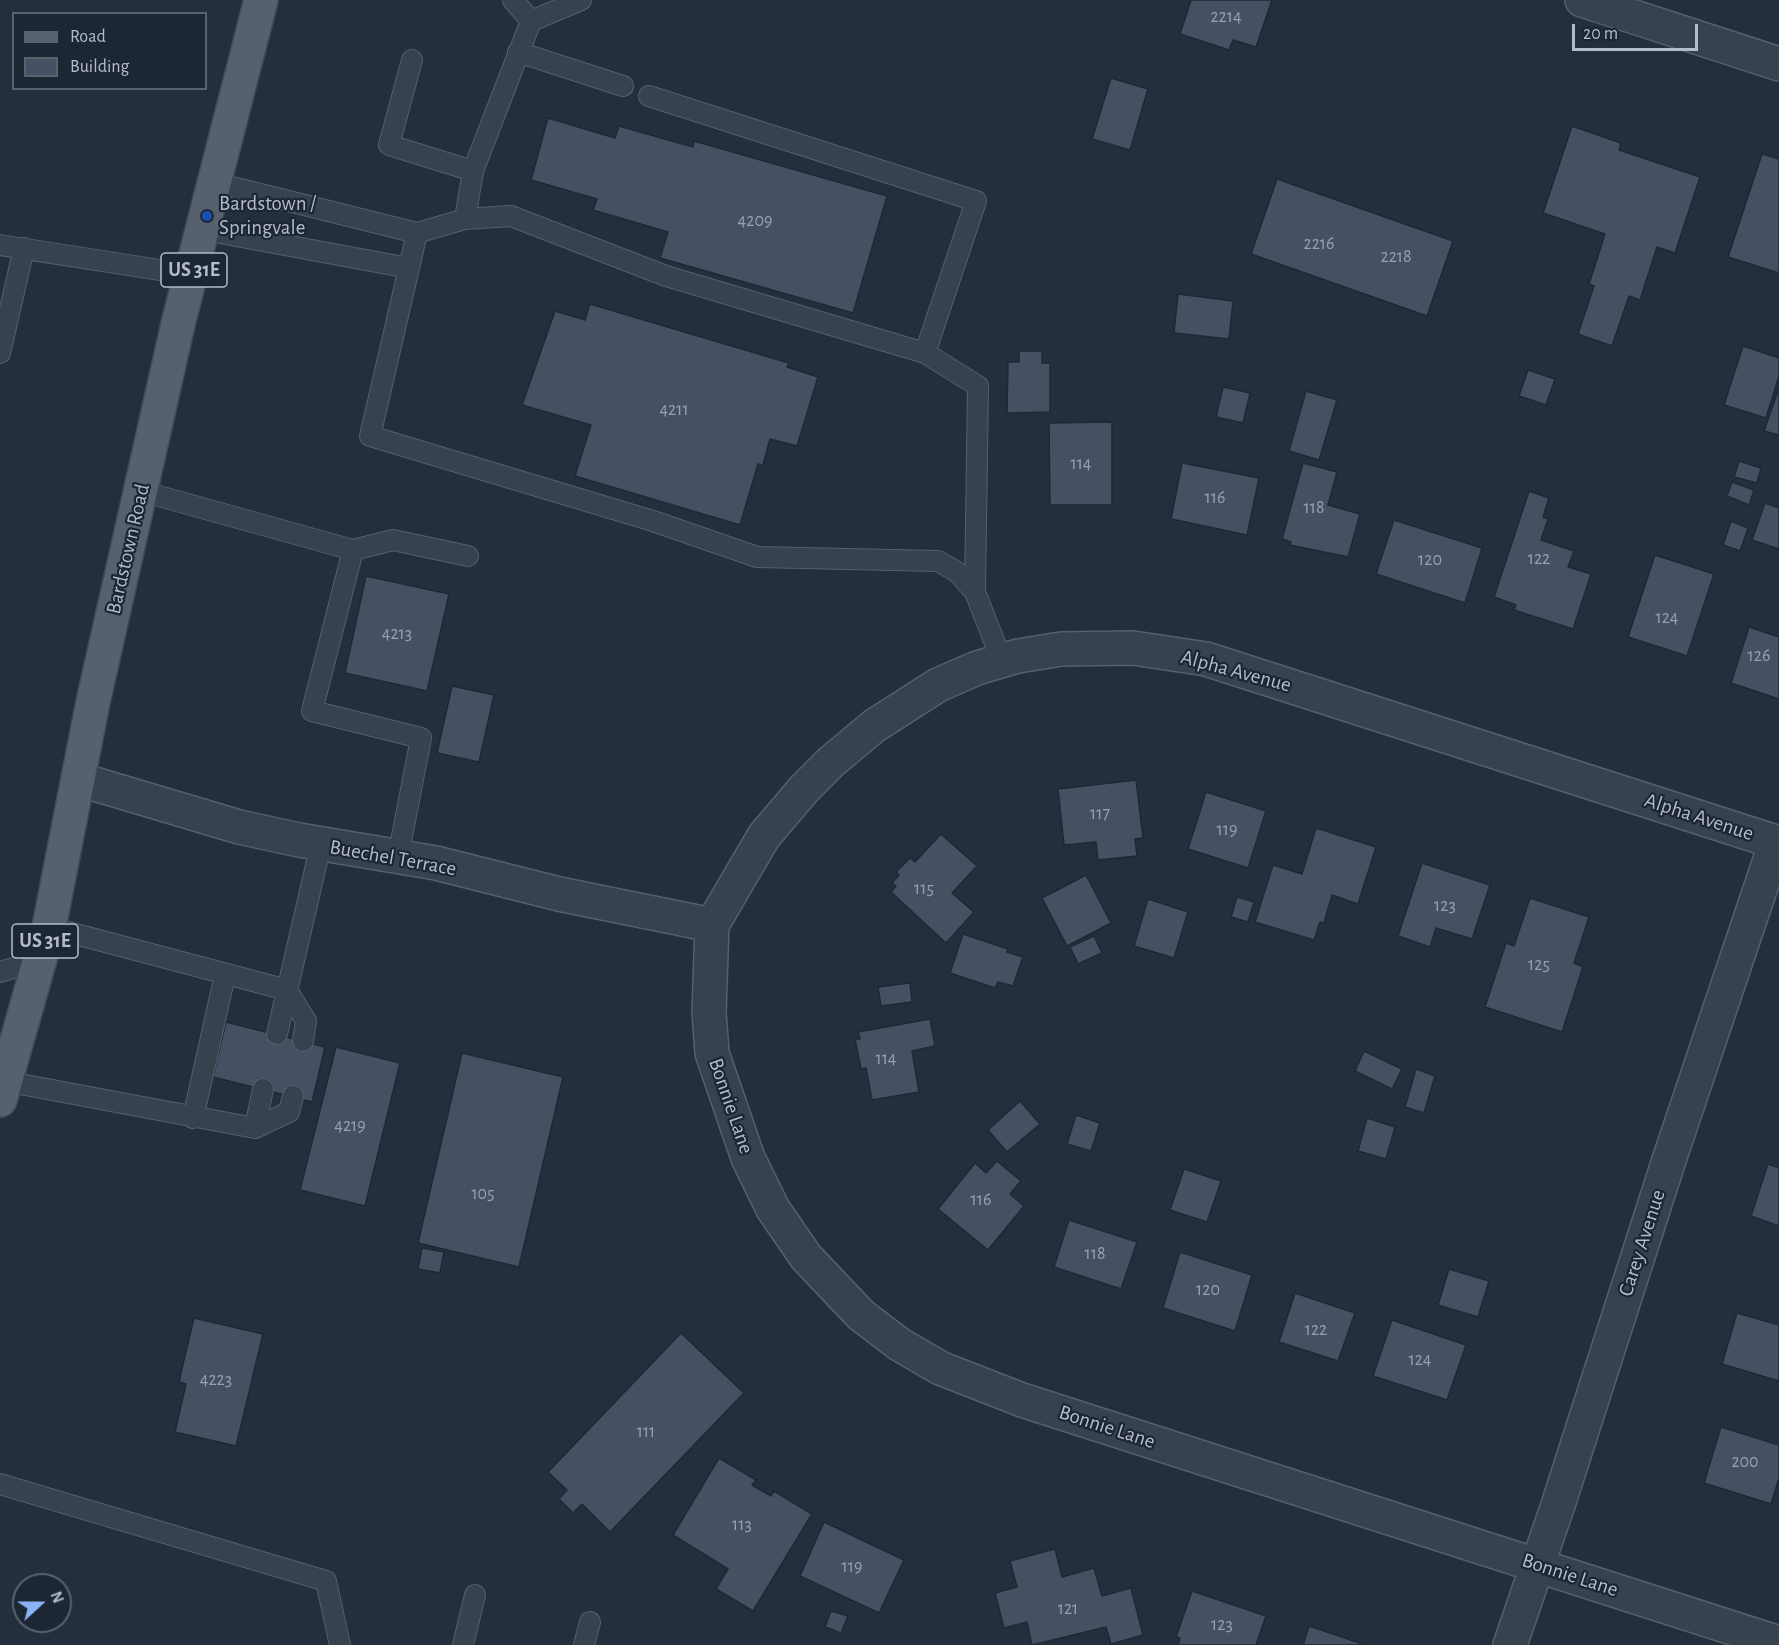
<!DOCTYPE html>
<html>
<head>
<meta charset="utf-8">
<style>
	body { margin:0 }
	#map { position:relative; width:1779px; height:1645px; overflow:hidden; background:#242f3e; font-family:"Alegreya Sans",sans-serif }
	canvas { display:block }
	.legend { position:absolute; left:12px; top:12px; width:195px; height:78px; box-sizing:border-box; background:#1d2633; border:2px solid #59626f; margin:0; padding:8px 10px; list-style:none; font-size:18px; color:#b4bcc9 }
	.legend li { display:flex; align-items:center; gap:12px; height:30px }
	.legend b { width:30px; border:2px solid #59626f }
	.north { position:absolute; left:12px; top:1573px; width:60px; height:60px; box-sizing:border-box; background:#1d2633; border:2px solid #59626f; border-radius:50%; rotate:69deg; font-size:16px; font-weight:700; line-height:24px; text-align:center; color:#b4bcc9 }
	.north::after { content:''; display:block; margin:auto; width:21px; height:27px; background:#8ab4f8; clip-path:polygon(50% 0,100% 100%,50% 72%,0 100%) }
	.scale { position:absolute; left:1572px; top:24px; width:126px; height:27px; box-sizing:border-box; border:3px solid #b4bcc9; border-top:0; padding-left:8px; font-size:18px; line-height:21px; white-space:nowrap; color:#b4bcc9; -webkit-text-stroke:4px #1d2633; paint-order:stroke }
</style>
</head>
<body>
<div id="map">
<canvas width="1779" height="1645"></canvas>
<ul class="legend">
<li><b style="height:8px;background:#56606e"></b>Road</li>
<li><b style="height:16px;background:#455162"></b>Building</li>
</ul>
<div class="north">N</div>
<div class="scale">20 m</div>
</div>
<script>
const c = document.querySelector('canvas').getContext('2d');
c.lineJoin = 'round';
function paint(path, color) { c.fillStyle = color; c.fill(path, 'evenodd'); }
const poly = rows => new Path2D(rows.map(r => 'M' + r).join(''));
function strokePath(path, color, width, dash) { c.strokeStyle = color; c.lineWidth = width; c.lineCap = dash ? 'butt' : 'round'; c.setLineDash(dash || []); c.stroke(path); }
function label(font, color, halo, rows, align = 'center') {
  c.font = font + ' "Alegreya Sans",sans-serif'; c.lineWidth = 4.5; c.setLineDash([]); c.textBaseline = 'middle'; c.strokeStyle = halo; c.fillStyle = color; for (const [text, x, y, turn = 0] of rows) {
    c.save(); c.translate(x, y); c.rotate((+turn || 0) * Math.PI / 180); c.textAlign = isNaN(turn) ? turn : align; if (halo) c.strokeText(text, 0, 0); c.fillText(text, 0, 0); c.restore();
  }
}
const building = poly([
	[1191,0,1272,0,1256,47,1233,40,1229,50,1180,34,1191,0],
	[1111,78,1148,89,1130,150,1092,139,1111,78],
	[548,118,615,138,619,126,693,147,694,141,887,196,853,313,660,258,668,232,593,210,597,199,531,180,548,118],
	[1572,126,1621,143,1619,150,1700,177,1675,253,1657,247,1640,300,1629,296,1612,346,1578,334,1594,286,1589,284,1605,234,1543,213,1572,126],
	[1762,154,1779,159,1779,273,1728,257,1762,154],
	[1277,179,1453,241,1427,316,1251,254,1277,179],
	[1178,294,1233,301,1229,339,1174,333,1178,294],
	[590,304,789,363,787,367,818,377,797,446,770,439,763,465,758,464,740,525,575,476,591,425,522,405,555,311,585,320,590,304],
	[1743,346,1779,358,1779,376,1766,418,1724,405,1743,346],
	[1019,351,1042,351,1042,363,1050,363,1050,412,1007,413,1008,362,1019,362,1019,351],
	[1528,370,1555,379,1546,405,1519,396,1528,370],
	[1223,387,1250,393,1243,423,1216,417,1223,387],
	[1306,391,1337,400,1319,460,1289,451,1306,391],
	[1778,391,1779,391,1779,435,1764,431,1778,391],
	[1112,422,1112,505,1050,505,1049,423,1112,422],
	[1739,461,1761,468,1757,483,1734,477,1739,461],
	[1182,463,1259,478,1247,535,1171,519,1182,463],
	[1303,463,1337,472,1328,505,1360,514,1348,557,1290,545,1291,542,1282,539,1303,463],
	[1732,482,1754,490,1749,505,1727,496,1732,482],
	[1529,491,1549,498,1543,517,1548,519,1541,540,1574,551,1568,567,1591,574,1573,629,1514,610,1516,605,1494,597,1529,491],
	[1765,503,1779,508,1779,549,1752,540,1765,503],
	[1394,520,1482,548,1465,603,1376,574,1394,520],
	[1731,521,1748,528,1740,551,1723,545,1731,521],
	[1655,555,1714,574,1687,656,1628,637,1655,555],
	[366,576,449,594,427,691,345,673,366,576],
	[1749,627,1779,637,1779,699,1731,683,1749,627],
	[452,686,494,695,479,762,437,753,452,686],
	[1136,780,1143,838,1135,839,1137,856,1098,860,1096,842,1064,845,1058,789,1136,780],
	[1206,792,1266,811,1248,868,1188,849,1206,792],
	[1316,828,1376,847,1358,904,1332,895,1324,923,1320,922,1314,940,1255,922,1273,865,1302,874,1316,828],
	[941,834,977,866,952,893,974,912,946,943,891,892,896,886,892,883,899,875,896,872,910,858,915,862,941,834],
	[1422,863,1490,885,1472,939,1436,928,1430,947,1398,936,1422,863],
	[1086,875,1111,923,1067,946,1042,898,1086,875],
	[1237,897,1254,902,1248,922,1231,917,1237,897],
	[1530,898,1589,917,1574,963,1583,967,1562,1032,1485,1007,1506,943,1514,946,1530,898],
	[1148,899,1188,912,1174,958,1134,946,1148,899],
	[963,934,1008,949,1007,952,1023,957,1013,986,998,982,995,988,950,973,963,934],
	[1094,936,1102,953,1078,964,1070,947,1094,936],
	[910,983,912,1002,881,1006,878,987,910,983],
	[930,1019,935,1046,912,1051,919,1092,872,1100,866,1068,861,1069,855,1039,860,1039,858,1032,930,1019],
	[226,1022,325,1047,312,1102,213,1077,226,1022],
	[336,1047,400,1063,365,1206,300,1190,336,1047],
	[1364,1051,1402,1069,1392,1089,1355,1071,1364,1051],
	[462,1053,563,1077,519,1267,418,1243,462,1053],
	[1416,1069,1435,1076,1424,1113,1405,1107,1416,1069],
	[1020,1101,1040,1124,1007,1152,988,1130,1020,1101],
	[1076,1115,1100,1123,1091,1151,1067,1144,1076,1115],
	[1367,1118,1395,1127,1386,1159,1358,1151,1367,1118],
	[997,1161,1021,1181,1010,1194,1024,1206,988,1250,938,1209,975,1163,986,1173,997,1161],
	[1768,1164,1779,1168,1779,1226,1751,1216,1768,1164],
	[1184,1169,1221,1181,1207,1222,1170,1210,1184,1169],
	[1069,1220,1137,1242,1121,1289,1054,1267,1069,1220],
	[422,1248,444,1252,440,1273,418,1269,422,1248],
	[1180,1252,1252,1275,1235,1331,1163,1308,1180,1252],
	[1449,1269,1489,1281,1478,1317,1438,1305,1449,1269],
	[1295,1293,1355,1313,1338,1361,1279,1342,1295,1293],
	[1737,1313,1779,1325,1779,1381,1722,1364,1737,1313],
	[194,1318,263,1334,236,1446,175,1432,186,1384,179,1382,180,1377,194,1318],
	[1392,1320,1466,1345,1447,1400,1373,1376,1392,1320],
	[681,1333,744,1393,610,1532,582,1504,573,1513,559,1499,567,1490,548,1472,681,1333],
	[1721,1427,1779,1445,1779,1478,1771,1504,1704,1483,1721,1427],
	[719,1458,756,1480,752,1485,771,1496,774,1491,812,1514,753,1611,716,1589,728,1569,673,1535,719,1458],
	[824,1522,904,1560,879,1613,800,1576,824,1522],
	[1055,1549,1062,1577,1094,1568,1102,1596,1131,1588,1143,1635,1111,1644,1106,1627,1032,1645,1027,1622,1004,1628,995,1593,1017,1587,1010,1561,1055,1549],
	[1192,1591,1266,1616,1256,1645,1178,1645,1180,1638,1176,1637,1192,1591],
	[831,1611,848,1616,841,1633,825,1627,831,1611],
	[1309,1626,1342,1637,1365,1645,1303,1645,1309,1626]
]);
const service = poly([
	[513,0,531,21],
	[518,52,623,86],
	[412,60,389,145,473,171],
	[649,96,976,201,925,353],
	[216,183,417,233,465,219,511,216,666,276,925,353,978,386,975,592],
	[465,219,473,171,531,21,581,0],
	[204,230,409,268,370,436,653,521,757,557,938,561,957,572,975,592,1002,661],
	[0,245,192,275],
	[409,268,417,233],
	[0,353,24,248],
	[141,491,353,550,312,711,421,738,398,857],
	[353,550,393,540,468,556],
	[49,927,287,990,306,1021,303,1041],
	[0,972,39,960],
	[277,1034,321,844],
	[4,1081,255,1128,263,1089],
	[193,1118,225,975],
	[255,1128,289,1112,293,1096],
	[0,1484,326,1581,340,1645],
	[463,1645,475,1595],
	[584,1645,590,1622]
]);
const minor = poly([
	[1582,0,1779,64],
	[78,779,239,827,299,840,436,863,559,894,712,925],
	[1779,843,1206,659,1133,648,1061,649,1018,656,977,668,938,685,874,726,831,762,804,789,764,836,712,925,709,1012,712,1053,748,1158,773,1209,806,1257,861,1315,899,1344,940,1368,1022,1400,1779,1643],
	[1510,1645,1558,1505,1669,1160,1776,842]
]);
const primary = poly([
	[0,1100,49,927,93,702,178,324,261,0]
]);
const markers = [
	[207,216,6,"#1a4fb4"]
];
const numberNames = [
	["2214",1226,17],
	["4209",755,221],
	["2216",1319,244],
	["2218",1396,257],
	["4211",674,410],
	["114",1081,464],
	["116",1215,498],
	["118",1314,508],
	["122",1539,559],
	["120",1430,560],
	["124",1667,618],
	["4213",397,634],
	["126",1759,656],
	["117",1100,814],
	["119",1227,830],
	["115",924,889],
	["123",1445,906],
	["125",1539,965],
	["114",886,1059],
	["4219",350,1126],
	["105",483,1194],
	["116",981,1200],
	["118",1095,1254],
	["120",1208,1290],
	["122",1316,1330],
	["124",1420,1360],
	["4223",216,1380],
	["111",646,1432],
	["200",1745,1462],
	["113",742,1525],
	["119",852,1567],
	["121",1068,1609],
	["123",1222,1625]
];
const shields = [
	[194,270,66],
	[45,941,66]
];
const shieldNames = [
	["US 31E",194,270],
	["US 31E",45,941]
];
const poiNames = [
	["Bardstown /",219,204],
	["Springvale",219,228]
];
const streetNames = [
	["Bardstown Road",128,549,-77],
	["Alpha Avenue",1236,671,15],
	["Alpha Avenue",1699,817,18],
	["Buechel Terrace",393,858,10],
	["Bonnie Lane",731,1106,71],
	["Carey Avenue",1642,1243,-72],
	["Bonnie Lane",1107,1427,18],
	["Bonnie Lane",1570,1575,18]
];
paint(building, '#455162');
strokePath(building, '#1f2835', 1.5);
strokePath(service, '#565f6c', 22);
strokePath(minor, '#565f6c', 36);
strokePath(primary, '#414a57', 36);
strokePath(service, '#38414e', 20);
strokePath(minor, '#38414e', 33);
strokePath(primary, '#56606e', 33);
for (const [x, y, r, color] of markers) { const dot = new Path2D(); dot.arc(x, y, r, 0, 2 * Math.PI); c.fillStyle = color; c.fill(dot); strokePath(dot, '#1d2633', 2); }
label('18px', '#98a1af', null, numberNames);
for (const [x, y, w] of shields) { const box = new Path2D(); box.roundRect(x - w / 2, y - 17, w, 34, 4.5); c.fillStyle = '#1d2633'; c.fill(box); strokePath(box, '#b4bcc9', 1.5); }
label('bold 20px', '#b4bcc9', null, shieldNames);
label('21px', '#b4bcc9', '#1d2633', poiNames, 'left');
label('21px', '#b4bcc9', '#1d2633', streetNames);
</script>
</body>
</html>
